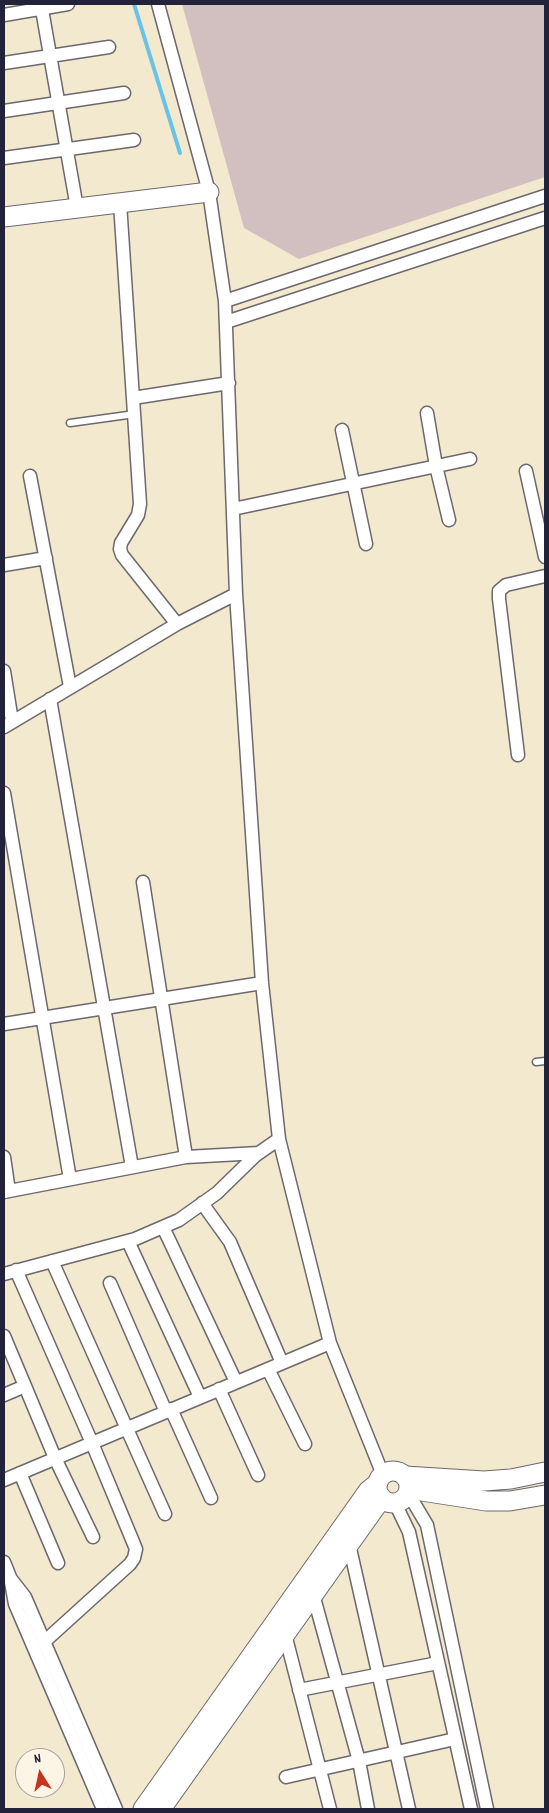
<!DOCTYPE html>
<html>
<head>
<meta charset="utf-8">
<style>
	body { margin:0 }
	#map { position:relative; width:549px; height:1813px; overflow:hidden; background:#f3e9ce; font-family:Dekko,sans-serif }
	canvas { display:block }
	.frame { position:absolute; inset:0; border:5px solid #22223b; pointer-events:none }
	.north { position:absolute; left:15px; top:1748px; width:50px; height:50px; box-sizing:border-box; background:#fcf5e5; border:1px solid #a5a1a1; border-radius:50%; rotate:350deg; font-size:14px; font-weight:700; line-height:20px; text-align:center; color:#22223b }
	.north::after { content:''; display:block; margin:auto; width:18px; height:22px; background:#c8321e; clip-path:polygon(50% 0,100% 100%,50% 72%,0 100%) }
</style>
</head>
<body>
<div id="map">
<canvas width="549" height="1813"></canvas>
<div class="frame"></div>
<div class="north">N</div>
</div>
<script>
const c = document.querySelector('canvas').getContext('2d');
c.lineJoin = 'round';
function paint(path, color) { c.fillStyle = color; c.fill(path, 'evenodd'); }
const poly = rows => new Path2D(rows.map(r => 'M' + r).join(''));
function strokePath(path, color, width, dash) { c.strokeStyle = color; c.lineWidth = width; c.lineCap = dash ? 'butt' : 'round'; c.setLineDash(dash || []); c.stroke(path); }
const industrial = poly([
	[182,4,545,4,545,177,299,259,244,228]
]);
const stream = poly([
	[134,4,180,153]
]);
const lane = poly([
	[70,423,135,414],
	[536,1062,545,1061]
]);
const street = poly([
	[41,4,77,208],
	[158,4,209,192,225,301,236,594,262,983,279,1139,330,1343,383,1475],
	[4,15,68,4],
	[4,63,109,47],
	[4,111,124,93],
	[4,158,134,140],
	[120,203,140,504,138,515,121,543,120,549,122,555,177,624],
	[225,301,545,196],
	[226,322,545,218],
	[133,398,229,383],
	[427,413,436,466,449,520],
	[342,430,366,544],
	[526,471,545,557],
	[30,476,70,687],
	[233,509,470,459],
	[4,565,46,558],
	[4,671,12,721],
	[50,699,132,1167],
	[4,727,177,624,236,594],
	[518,755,499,599,499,591,506,585,545,576],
	[4,793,70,1179],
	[143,882,186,1157],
	[4,1024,262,983],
	[4,1157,9,1191],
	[4,1192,186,1157,259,1153],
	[202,1203,230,1242,282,1363],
	[163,1227,236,1382],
	[128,1241,200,1397],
	[52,1261,165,1514],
	[16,1270,92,1443,136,1549,134,1558,130,1564,44,1642],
	[4,1274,135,1239,179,1220,217,1193,256,1155,279,1139],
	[110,1283,166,1412],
	[4,1336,25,1386],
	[268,1369,305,1444],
	[219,1389,258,1475],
	[4,1395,25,1386,55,1458,93,1537],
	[171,1409,211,1498],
	[20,1473,58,1563],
	[4,1480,330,1343],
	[408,1493,427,1525,487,1809],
	[395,1503,409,1532,471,1809],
	[349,1544,409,1809],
	[4,1562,10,1577,15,1604,103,1809],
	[11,1579,25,1597,116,1809],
	[313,1594,359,1761,368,1809],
	[285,1634,330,1809],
	[299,1690,438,1663],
	[286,1777,455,1739]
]);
const secondary = poly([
	[4,217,209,192],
	'377 1487a16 16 0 1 1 32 0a16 16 0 1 1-32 0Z',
	[405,1476,484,1481,511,1479,545,1472],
	[409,1489,486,1501,510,1501,545,1495],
	[143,1809,368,1491,378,1483],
	[161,1809,382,1498]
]);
paint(industrial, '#d2bfc0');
strokePath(stream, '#69c2e7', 4);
strokePath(lane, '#6b686e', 9);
strokePath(street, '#6b686e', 15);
strokePath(secondary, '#6b686e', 21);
strokePath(lane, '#fff', 6);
strokePath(street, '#fff', 12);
strokePath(secondary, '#fff', 19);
</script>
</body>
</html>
